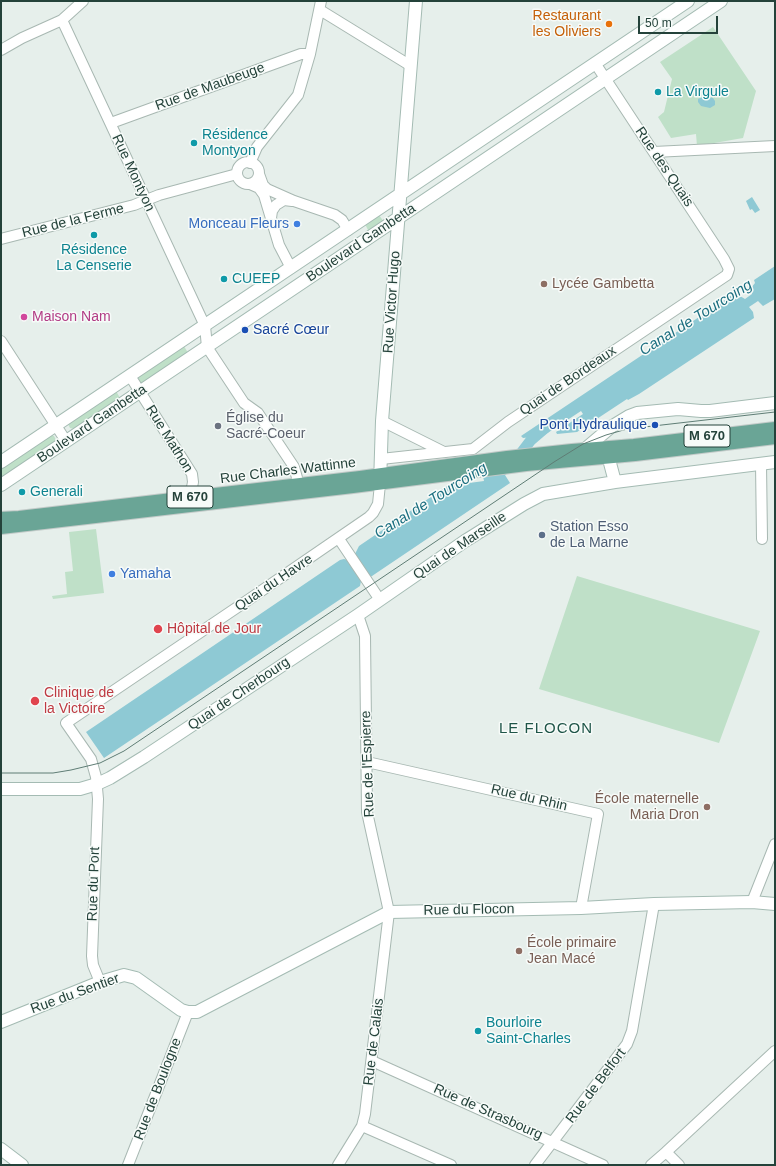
<!DOCTYPE html>
<html>
<head>
<meta charset="utf-8">
<style>
	body { margin:0 }
	#map { position:relative; width:776px; height:1166px; overflow:hidden; background:#e6efeb; font-family:Helvetica,sans-serif }
	canvas { display:block }
	.frame { position:absolute; inset:0; border:2px solid #24423a; pointer-events:none }
	.scale { position:absolute; left:638px; top:16px; width:80px; height:18px; box-sizing:border-box; border:2px solid #24423a; border-top:0; padding-left:5px; font-size:12px; line-height:14px; white-space:nowrap; color:#24423a; -webkit-text-stroke:3px #f7fbf9; paint-order:stroke }
</style>
</head>
<body>
<div id="map">
<canvas width="776" height="1166"></canvas>
<div class="frame"></div>
<div class="scale">50 m</div>
</div>
<script>
const c = document.querySelector('canvas').getContext('2d');
c.lineJoin = 'round';
function paint(path, color) { c.fillStyle = color; c.fill(path, 'evenodd'); }
const poly = rows => new Path2D(rows.map(r => 'M' + r).join(''));
function strokePath(path, color, width, dash) { c.strokeStyle = color; c.lineWidth = width; c.lineCap = dash ? 'butt' : 'round'; c.setLineDash(dash || []); c.stroke(path); }
function label(font, color, halo, rows, align = 'center') {
  c.font = font + ' Helvetica,sans-serif'; c.lineWidth = 3; c.setLineDash([]); c.textBaseline = 'middle'; c.strokeStyle = halo; c.fillStyle = color; for (const [text, x, y, turn = 0] of rows) {
    c.save(); c.translate(x, y); c.rotate((+turn || 0) * Math.PI / 180); c.textAlign = isNaN(turn) ? turn : align; if (halo) c.strokeText(text, 0, 0); c.fillText(text, 0, 0); c.restore();
  }
}
const green = poly([
	[713,27,756,91,743,138,697,146,696,134,671,138,658,117,664,112,672,79,660,62],
	[379,215,384,222,369,232,365,224],
	[184,346,188,353,141,384,139,382,137,378],
	[116,391,120,398,74,429,70,428,68,424,70,423],
	[51,435,54,436,56,440,55,442,1,479,1,469],
	[96,529,104,593,53,599,52,596,67,594,65,572,73,571,69,532],
	[577,576,760,631,719,743,539,689]
]);
const water = poly([
	[704,96,713,98,715,101,715,105,710,108,701,106,698,102,698,99],
	[752,197,760,210,755,213,752,209,750,210,746,201],
	[775,266,775,299,763,306,758,301,749,307,753,312,754,318,639,394,628,400,627,399,577,432,557,434,556,432,583,414,581,411,543,436,523,438,521,436,732,295,733,297,740,296,745,299,752,294,751,288,755,283,754,280],
	[508,473,505,475,510,483,372,576,370,577,355,554,359,546,447,486,484,481,483,476],
	[344,559,347,560,361,581,360,586,104,758,86,732,340,560]
]);
const canal = poly([
	[515,461,531,440,545,428]
]);
const street = poly([
	[320,10,411,66],
	[62,20,205,326,207,347,244,403,258,413,294,467,299,485],
	[1,50,22,38,62,20,83,1],
	[111,123,301,54,310,54],
	[654,152,775,146],
	'237 173a11 11 0 1 1 22 0a11 11 0 1 1-22 0Z',
	[250,163,257,147,298,95,310,54,321,1],
	[259,174,263,185,267,189,294,201,335,215,342,220,348,230],
	[250,184,259,188,264,195,279,245,291,268],
	[271,218,272,211,276,205,284,200,292,201],
	[1,239,134,205,159,195,237,174],
	[1,341,66,441],
	[130,376,192,474,193,482,189,503],
	[382,421,444,452],
	[381,459,473,449,508,422,727,275,729,269,724,259,595,63],
	[761,464,762,539],
	[339,539,380,600],
	[367,762,598,814,581,908],
	[752,902,775,844],
	[100,982,93,965,92,956,98,799,96,777,91,759,66,723,251,598,369,517,373,513,378,504,380,484],
	[372,1061,603,1165],
	[362,1126,451,1165],
	[666,1152,775,1051],
	[128,1165,188,1012],
	[338,1165,362,1126,365,1114,389,912,367,812,365,636,358,615],
	[535,1165,627,1044,632,1031,654,904],
	[651,1165,666,1152,679,1165]
]);
const secondary = poly([
	[606,448,615,482],
	[585,449,611,427,629,416,637,413,678,409,701,411,710,411,775,403],
	[1,462,688,1],
	[380,484,382,421,416,1],
	[1,485,721,1],
	[1,789,80,789,97,784,110,778,144,757,358,615,465,541,524,504,543,494,615,482,775,462],
	[1,1022,100,982,124,975,136,978,181,1010,188,1012,197,1012,389,912,581,908,654,904,752,902,775,904],
	[1,1149,22,1165]
]);
const primary = poly([
	[1,518,19,517,360,477,507,457,572,450,634,445,775,428],
	[1,528,353,487,526,465,635,455,775,438]
]);
const tram = poly([
	[1,773,53,773,71,770,100,763,124,751,554,462,583,444,606,435,627,429,775,412]
]);
const markers = [
	[609,24,4,"#e8710a"],
	[658,92,4,"#0f9aa8"],
	[194,143,4,"#0f9aa8"],
	[297,224,4,"#3f7fe0"],
	[94,235,4,"#0f9aa8"],
	[224,279,4,"#0f9aa8"],
	[544,284,4,"#8d6e63"],
	[24,317,4,"#d1479c"],
	[245,330,4,"#1a4fb4"],
	[655,425,4,"#1a4fb4"],
	[218,426,4,"#6b7280"],
	[22,492,4,"#0f9aa8"],
	[542,535,4,"#5c6f8a"],
	[112,574,4,"#3f7fe0"],
	[158,629,5,"#e0444e"],
	[35,701,5,"#e0444e"],
	[707,807,4,"#8d6e63"],
	[519,951,4,"#8d6e63"],
	[478,1031,4,"#0f9aa8"]
];
const shields = [
	[707,436,46],
	[190,497,46]
];
const shieldNames = [
	["M 670",707,436],
	["M 670",190,497]
];
const foodNames = [
	["Restaurant",601,16],
	["les Oliviers",601,32]
];
const streetNames = [
	["Rue de Maubeuge",210,87,-20],
	["Rue des Quais",664,167,56],
	["Rue Montyon",133,173,65],
	["Rue de la Ferme",73,221,-14],
	["Boulevard Gambetta",361,243,-34],
	["Rue Victor Hugo",392,302,-86],
	["Quai de Bordeaux",568,381,-34],
	["Boulevard Gambetta",92,424,-34],
	["Rue Mathon",169,439,58],
	["Rue Charles Wattinne",288,471,-7],
	["Quai de Marseille",460,546,-34],
	["Quai du Havre",274,583,-34],
	["Quai de Cherbourg",239,694,-34],
	["Rue de l'Espierre",368,764,-92],
	["Rue du Rhin",529,798,13],
	["Rue du Port",94,884,-88],
	["Rue du Flocon",469,910,-1],
	["Rue du Sentier",75,994,-20],
	["Rue de Calais",374,1042,-83],
	["Rue de Belfort",596,1086,-53],
	["Rue de Boulogne",158,1089,-69],
	["Rue de Strasbourg",488,1112,24]
];
const cultureNames = [
	["La Virgule",666,92],
	["Résidence",202,135],
	["Montyon",202,151],
	["Résidence",94,250,"center"],
	["La Censerie",94,266,"center"],
	["CUEEP",232,279],
	["Generali",30,492],
	["Bourloire",486,1023],
	["Saint-Charles",486,1039]
];
const shopNames = [
	["Monceau Fleurs",289,224],
	["Yamaha",120,574,"left"]
];
const educationNames = [
	["Lycée Gambetta",552,284],
	["École maternelle",699,799,"right"],
	["Maria Dron",699,815,"right"],
	["École primaire",527,943],
	["Jean Macé",527,959]
];
const hotelNames = [
	["Maison Nam",32,317]
];
const transitNames = [
	["Sacré Cœur",253,330],
	["Pont Hydraulique",647,425,"right"]
];
const worshipNames = [
	["Église du",226,418],
	["Sacré-Coeur",226,434]
];
const serviceNames = [
	["Station Esso",550,527],
	["de La Marne",550,543]
];
const healthNames = [
	["Hôpital de Jour",167,629],
	["Clinique de",44,693],
	["la Victoire",44,709]
];
const waterNames = [
	["Canal de Tourcoing",696,318,-32],
	["Canal de Tourcoing",431,501,-32]
];
const neighbourhoodNames = [
	["LE FLOCON",546,729]
];
paint(green, '#bfe0c8');
paint(water, '#8ec9d4');
strokePath(canal, '#8ec9d4', 11);
strokePath(street, '#a8b8b2', 12);
strokePath(secondary, '#a4bbb3', 14);
strokePath(primary, '#c2cac8', 14);
strokePath(street, '#fff', 10);
strokePath(secondary, '#fff', 12);
strokePath(primary, '#6aa596', 12);
strokePath(tram, '#5f7d75', 1);
for (const [x, y, r, color] of markers) { const dot = new Path2D(); dot.arc(x, y, r, 0, 2 * Math.PI); c.fillStyle = color; c.fill(dot); strokePath(dot, '#f7fbf9', 1.5); }
for (const [x, y, w] of shields) { const box = new Path2D(); box.roundRect(x - w / 2, y - 11, w, 22, 3); c.fillStyle = '#f7fbf9'; c.fill(box); strokePath(box, '#24423a', 1); }
label('bold 13px', '#24423a', null, shieldNames);
label('14px', '#c56008', '#f7fbf9', foodNames, 'right');
label('14px', '#24423a', '#f7fbf9', streetNames);
label('14px', '#0d838f', '#f7fbf9', cultureNames, 'left');
label('14px', '#366cbe', '#f7fbf9', shopNames, 'right');
label('14px', '#785e54', '#f7fbf9', educationNames, 'left');
label('14px', '#b23c85', '#f7fbf9', hotelNames, 'left');
label('14px', '#164399', '#f7fbf9', transitNames, 'left');
label('14px', '#5b616d', '#f7fbf9', worshipNames, 'left');
label('14px', '#4e5e75', '#f7fbf9', serviceNames, 'left');
label('14px', '#be3a42', '#f7fbf9', healthNames, 'left');
label('italic 15px', '#1c6f80', '#f7fbf9', waterNames);
c.letterSpacing = '1px';
label('15px', '#1f5548', '#f7fbf9', neighbourhoodNames);
c.letterSpacing = '0px';
</script>
</body>
</html>
